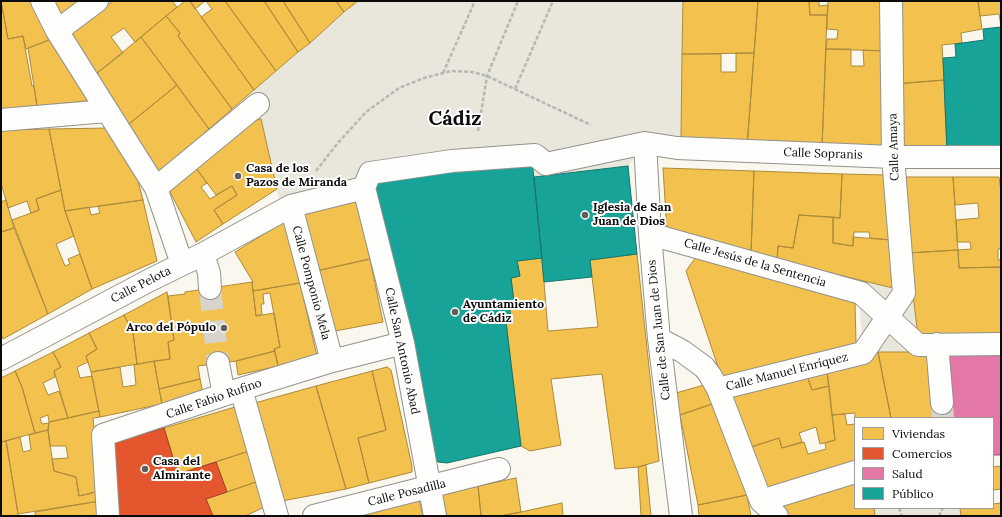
<!DOCTYPE html>
<html>
<head>
<meta charset="utf-8">
<style>
	body { margin:0 }
	#map { position:relative; width:1002px; height:517px; overflow:hidden; background:#faf8ee; font-family:Lora,serif }
	canvas { display:block }
	.frame { position:absolute; inset:0; border:2px solid #0b0b0b; pointer-events:none }
	.legend { position:absolute; left:854px; top:417px; width:140px; height:92px; box-sizing:border-box; background:#fff; border:1px solid #9d9d9d; margin:0; padding:5px 7px; list-style:none; font-size:12px; color:#0b0b0b }
	.legend li { display:flex; align-items:center; gap:8px; height:20px }
	.legend b { width:20px; border:1px solid #9d9d9d }
</style>
</head>
<body>
<div id="map">
<canvas width="1002" height="517"></canvas>
<div class="frame"></div>
<ul class="legend">
<li><b style="height:11px;background:#f2c14e"></b>Viviendas</li>
<li><b style="height:11px;background:#e4572e"></b>Comercios</li>
<li><b style="height:11px;background:#e377a8"></b>Salud</li>
<li><b style="height:11px;background:#17a398"></b>Público</li>
</ul>
</div>
<script>
const c = document.querySelector('canvas').getContext('2d');
c.lineJoin = 'round';
function paint(path, color) { c.fillStyle = color; c.fill(path, 'evenodd'); }
const poly = rows => new Path2D(rows.map(r => 'M' + r).join(''));
function strokePath(path, color, width, dash) { c.strokeStyle = color; c.lineWidth = width; c.lineCap = dash ? 'butt' : 'round'; c.setLineDash(dash || []); c.stroke(path); }
function label(font, color, halo, rows, align = 'center') {
  c.font = font + ' Lora,serif'; c.lineWidth = 4; c.setLineDash([]); c.textBaseline = 'middle'; c.strokeStyle = halo; c.fillStyle = color; for (const [text, x, y, turn = 0] of rows) {
    c.save(); c.translate(x, y); c.rotate((+turn || 0) * Math.PI / 180); c.textAlign = isNaN(turn) ? turn : align; if (halo) c.strokeText(text, 0, 0); c.fillText(text, 0, 0); c.restore();
  }
}
const plaza = poly([
	[358,1,683,1,681,137,645,143,628,166,534,177,532,161,282,211,254,90],
	[862,280,913,294,918,336,918,352,878,352,864,356,859,302],
	[874,508,960,508,961,516,875,516]
]);
const homes = poly([
	[1,1,8,39,23,36,32,86,34,86,37,106,1,109,1,1],
	[1,1,35,1,54,38,26,49,23,36,8,39,1,1],
	[50,1,83,1,59,18,50,1],
	[113,1,172,1,177,7,135,42,124,28,111,37,123,53,96,74,70,33,113,1],
	[185,1,190,1,254,90,232,109,178,36,180,33,166,16,185,1],
	[190,1,205,1,195,9,190,1],
	[206,1,225,1,276,71,254,90,201,17,212,9,206,1],
	[225,1,264,1,298,52,276,71,225,1],
	[266,1,283,1,310,43,298,52,265,2,266,1],
	[283,1,336,1,344,12,310,43,283,1],
	[336,1,358,1,344,12,336,1],
	[683,1,758,1,754,53,682,54,683,1],
	[758,1,809,1,810,15,827,15,822,147,747,147,758,1],
	[809,1,819,1,819,6,828,5,827,15,810,15,809,1],
	[828,1,884,1,885,51,826,49,827,39,837,39,838,30,827,29,828,1],
	[895,1,978,1,982,29,961,33,962,43,942,45,944,80,895,84,895,1],
	[978,1,1001,1,1001,27,999,14,980,16,978,1],
	[166,16,180,33,178,36,232,109,209,129,141,37,166,16],
	[141,37,177,85,129,124,96,74,141,37],
	[54,38,87,99,86,101,37,106,28,48,54,38],
	[826,49,851,49,851,66,864,66,863,50,885,51,887,147,822,147,826,49],
	[736,53,754,53,747,147,681,137,682,54,721,54,721,72,736,72,736,53],
	[944,80,947,151,900,151,895,84,944,80],
	[177,85,209,129,159,172,129,124,177,85],
	[261,119,277,189,223,224,214,210,237,195,232,186,216,195,196,168,253,121,261,119],
	[109,128,137,177,143,200,65,211,49,129,109,128],
	[49,129,61,190,36,199,39,210,31,213,27,201,8,208,1,183,1,130,49,129],
	[196,168,207,183,201,187,210,199,232,186,237,195,214,210,223,224,196,242,169,190,196,168],
	[663,168,754,171,751,253,667,233,663,168],
	[754,171,842,174,840,218,799,215,793,248,778,246,777,260,751,253,754,171],
	[842,174,887,175,891,240,870,238,869,232,854,232,853,246,833,243,833,217,840,218,842,174],
	[903,177,953,177,958,250,908,253,903,177],
	[953,177,999,177,1001,192,1001,249,998,249,998,260,1001,260,1001,267,959,268,958,250,971,249,970,242,957,242,956,220,979,218,978,203,955,205,953,177],
	[61,190,65,211,74,236,56,244,65,266,70,264,68,259,80,254,92,289,48,314,12,220,39,210,36,199,61,190],
	[356,198,370,259,316,271,303,210,356,198],
	[6,200,14,228,1,232,1,202,6,200],
	[143,200,157,261,92,289,65,211,89,207,91,215,100,213,98,206,143,200],
	[799,215,833,217,833,243,853,246,853,237,891,240,893,288,777,260,778,246,793,248,799,215],
	[285,221,300,283,253,291,252,282,253,282,235,252,285,221],
	[14,228,48,314,3,339,1,334,1,232,14,228],
	[958,250,959,268,1001,267,1001,336,918,336,908,253,958,250],
	[637,254,659,461,638,467,615,469,602,374,551,379,561,445,530,451,521,446,506,322,511,319,509,305,514,302,511,278,520,276,517,261,542,258,548,331,598,327,590,260,637,254],
	[696,257,855,303,856,343,722,379,686,271,696,257],
	[370,259,383,322,330,332,316,271,370,259],
	[252,282,256,316,274,313,280,347,274,349,275,351,236,361,198,366,200,379,159,389,154,361,170,359,168,342,174,340,168,296,185,294,185,292,252,282],
	[300,283,317,356,278,366,274,349,280,347,270,293,263,294,264,304,261,304,262,314,256,316,253,291,300,283],
	[167,292,174,340,168,342,170,359,137,364,133,333,124,315,167,292],
	[124,315,133,333,137,364,91,372,86,356,97,349,89,333,124,315],
	[89,333,97,349,86,356,88,362,77,367,80,378,92,376,99,411,68,418,54,371,61,367,53,352,89,333],
	[275,351,278,366,238,375,236,361,275,351],
	[53,352,61,367,54,371,55,377,43,383,48,395,59,391,68,418,49,422,48,415,40,418,42,424,49,423,48,430,35,433,22,387,15,371,53,352],
	[878,352,929,352,948,402,950,418,891,418,878,352],
	[878,352,891,418,855,418,855,421,855,413,832,415,826,365,878,352],
	[154,361,162,404,100,417,91,372,120,367,123,387,136,385,134,365,154,361],
	[826,365,829,386,812,390,805,370,826,365],
	[387,367,391,370,412,466,412,472,369,483,358,438,386,430,372,371,387,367],
	[805,370,812,390,829,386,835,440,820,444,816,427,799,433,802,442,782,448,779,438,748,448,727,389,805,370],
	[15,371,22,387,35,433,1,442,1,378,15,371],
	[372,371,386,430,358,438,369,483,346,489,316,386,372,371],
	[200,379,203,393,162,404,159,389,200,379],
	[704,385,712,404,680,415,676,393,704,385],
	[316,386,346,489,282,501,251,404,316,386],
	[712,404,747,495,698,505,680,415,712,404],
	[235,407,249,451,178,474,164,428,235,407],
	[99,411,100,417,93,418,100,491,79,496,76,477,54,471,52,459,68,458,66,446,50,446,48,430,49,422,99,411],
	[845,414,847,425,855,424,855,466,763,492,748,448,779,438,782,448,804,442,808,454,826,449,825,443,835,440,832,415,845,414],
	[48,430,54,471,76,477,79,496,100,491,100,501,18,514,6,441,20,437,23,452,31,450,29,435,48,430],
	[6,441,18,513,18,516,1,516,1,442,6,441],
	[249,451,259,481,227,492,216,462,249,451],
	[646,465,651,516,641,516,638,467,646,465],
	[1001,466,1001,489,993,490,993,467,1001,466],
	[855,477,855,508,874,508,875,516,785,516,778,509,783,498,855,477],
	[516,478,521,512,500,516,481,516,478,486,516,478],
	[259,481,267,506,245,516,213,516,206,499,259,481],
	[478,486,481,516,447,516,442,495,478,486],
	[747,495,751,516,699,516,698,505,747,495],
	[419,500,423,516,355,516,419,500],
	[100,501,101,516,35,516,35,512,100,501],
	[562,503,563,516,500,516,521,512,562,503],
	[1001,503,1001,516,961,516,960,508,993,508,993,504,1001,503]
]);
const shops = poly([
	[164,428,178,474,216,462,227,492,206,499,213,516,116,516,113,442,164,428]
]);
const health = poly([
	[943,352,1001,353,1001,455,993,455,993,418,950,418,943,352]
]);
const public = poly([
	[1001,27,1001,150,947,151,943,58,956,57,955,44,984,40,983,29,1001,27],
	[532,160,542,258,517,261,520,276,511,278,514,302,509,305,511,319,506,322,521,446,447,463,438,462,432,456,371,176,532,160],
	[628,166,637,254,590,260,592,277,544,282,534,177,628,166]
]);
const minorTunnel = poly([
	[210,288,218,363],
	[942,403,943,418]
]);
const path = poly([
	[443,73,475,1],
	[515,89,553,1],
	[478,131,487,76,518,1],
	[316,171,337,144,366,112,399,88,424,78,451,71,472,72,487,76,591,125],
	[899,508,902,516],
	[939,516,943,508]
]);
const minor = poly([
	[42,1,57,31,156,188,182,264],
	[57,31,97,1],
	[1,120,107,111],
	[645,143,650,234,659,339,681,516],
	[156,188,258,104],
	[364,188,403,343,435,516],
	[291,206,332,361],
	[650,234,861,293,918,345,1001,344],
	[203,254,209,273,210,288],
	[659,339,682,351,704,367,710,375,718,389,761,501,777,516],
	[937,344,942,403],
	[1,359,150,280,203,254,291,206,364,188,370,173,452,161,535,155,546,164,645,143,677,148,893,157,1001,157],
	[218,363,224,395],
	[241,389,277,516],
	[718,389,863,353,904,293,893,157,891,1],
	[761,501,855,472],
	[108,516,103,435,241,389,332,361,403,343],
	[314,516,499,469]
]);
const markers = [
	[238,176,4,"#5f5e5a"],
	[585,215,4,"#5f5e5a"],
	[455,312,4,"#5f5e5a"],
	[224,328,4,"#5f5e5a"],
	[145,469,4,"#5f5e5a"]
];
const streetNames = [
	["Calle Amaya",894,147,-92],
	["Calle Sopranis",823,154,2],
	["Calle Jesús de la Sentencia",755,263,16],
	["Calle Pomponio Mela",311,283,75],
	["Calle Pelota",141,285,-27],
	["Calle de San Juan de Dios",659,330,-96],
	["Calle San Antonio Abad",402,351,78],
	["Calle Manuel Enríquez",787,372,-14],
	["Calle Fabio Rufino",214,399,-19],
	["Calle Posadilla",407,493,-14]
];
const poiNames = [
	["Casa de los",246,169],
	["Pazos de Miranda",246,183],
	["Iglesia de San",593,208],
	["Juan de Dios",593,222],
	["Ayuntamiento",463,305],
	["de Cádiz",463,319],
	["Arco del Pópulo",216,328,"right"],
	["Casa del",153,462],
	["Almirante",153,476]
];
const townNames = [
	["Cádiz",455,119]
];
paint(plaza, '#e9e7db');
paint(homes, '#f2c14e');
strokePath(homes, '#ad8a3a', 1);
paint(shops, '#e4572e');
strokePath(shops, '#a34024', 1);
paint(health, '#e377a8');
strokePath(health, '#a25779', 1);
paint(public, '#17a398');
strokePath(public, '#13756e', 1);
strokePath(minorTunnel, '#d6d4cc', 22, [22, 11]);
strokePath(minor, '#93928d', 24);
strokePath(path, '#b7b7b5', 2.5, [4, 2]);
strokePath(minor, '#fefefc', 22);
for (const [x, y, r, color] of markers) { const dot = new Path2D(); dot.arc(x, y, r, 0, 2 * Math.PI); c.fillStyle = color; c.fill(dot); strokePath(dot, '#fff', 1.5); }
label('12px', '#0b0b0b', '#fff', streetNames);
label('bold 12px', '#0b0b0b', '#fff', poiNames, 'left');
label('bold 20px', '#0b0b0b', '#fff', townNames);
</script>
</body>
</html>
